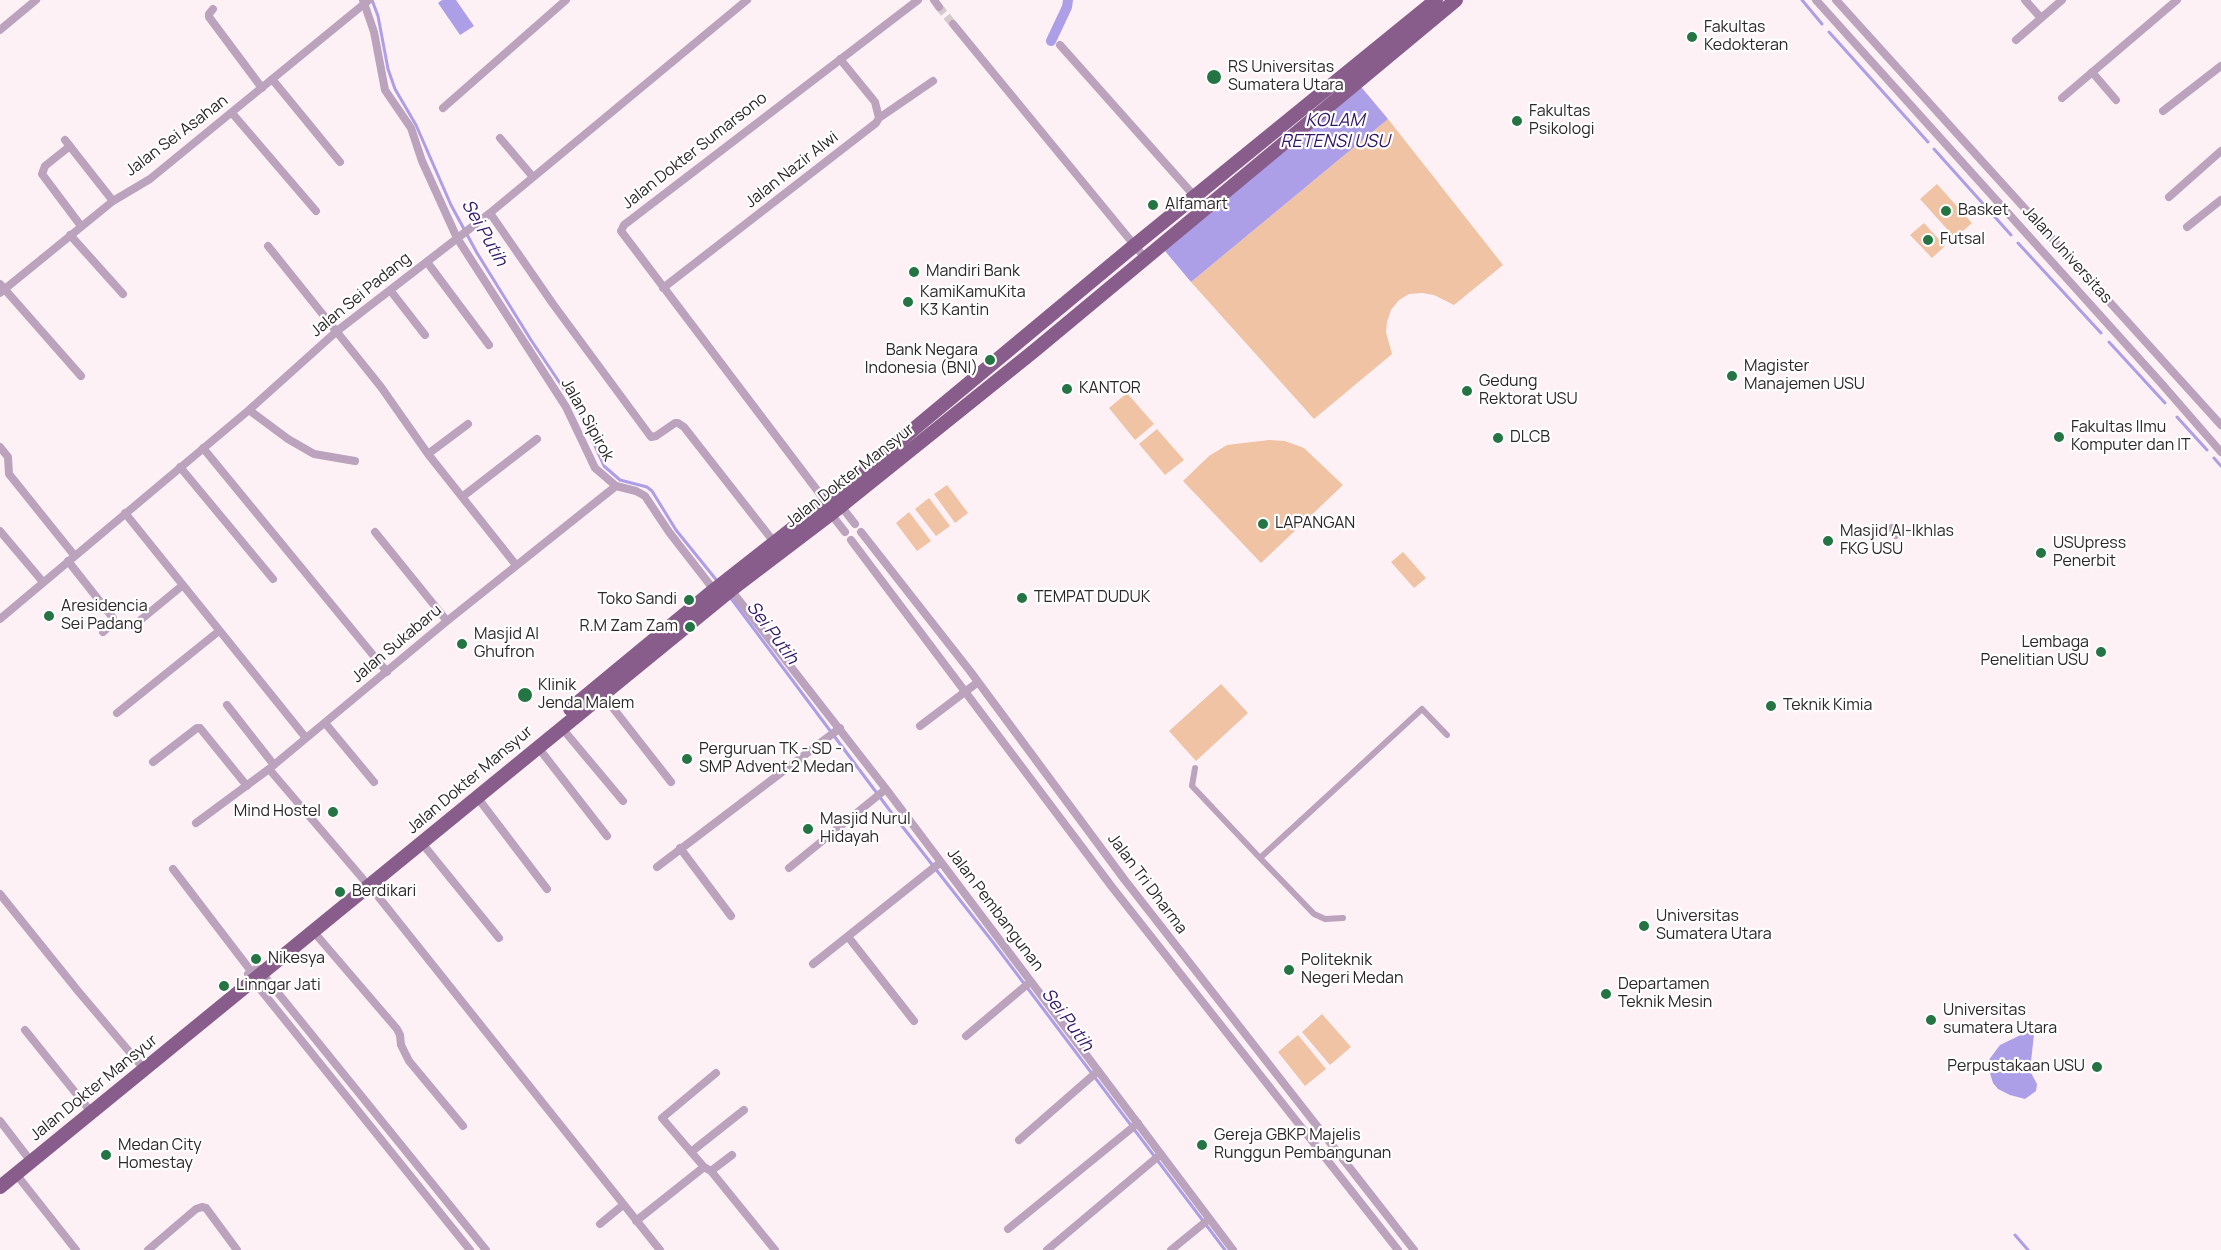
<!DOCTYPE html>
<html>
<head>
<meta charset="utf-8">
<style>
	body { margin:0 }
	canvas { display:block; background:#fef1f6 }
</style>
</head>
<body>
<canvas width="2221" height="1250"></canvas>
<script>
const c = document.querySelector('canvas').getContext('2d');
c.lineJoin = 'round';
function paint(path, color) { c.fillStyle = color; c.fill(path, 'evenodd'); }
const poly = rows => new Path2D(rows.map(r => 'M' + r).join(''));
function strokePath(path, color, width, dash) { c.strokeStyle = color; c.lineWidth = width; c.lineCap = dash ? 'butt' : 'round'; c.setLineDash(dash || []); c.stroke(path); }
function label(font, color, halo, rows, align = 'center') {
  c.font = font + ' Manrope,sans-serif'; c.lineWidth = 4.5; c.setLineDash([]); c.textBaseline = 'middle'; c.strokeStyle = halo; c.fillStyle = color; for (const [text, x, y, turn = 0] of rows) {
    c.save(); c.translate(x, y); c.rotate((+turn || 0) * Math.PI / 180); c.textAlign = isNaN(turn) ? turn : align; if (halo) c.strokeText(text, 0, 0); c.fillText(text, 0, 0); c.restore();
  }
}
const green = poly([
	[1388,119,1503,265,1454,305,1434,295,1422,293,1409,294,1399,300,1391,310,1387,322,1386,332,1392,354,1314,419,1191,282],
	[1937,184,1972,223,1955,238,1920,199],
	[1924,223,1945,246,1932,258,1910,235],
	[1127,393,1154,424,1135,440,1109,408],
	[1157,429,1184,460,1165,475,1139,444],
	[1269,440,1285,441,1304,448,1343,485,1261,563,1183,481,1209,456,1227,445],
	[947,485,968,513,955,523,934,494],
	[929,498,950,526,936,536,915,509],
	[909,512,931,541,917,551,896,523],
	[1403,552,1426,578,1414,588,1391,562],
	[1221,684,1248,713,1196,761,1169,731],
	[1322,1014,1351,1047,1330,1065,1302,1032],
	[1298,1035,1326,1069,1305,1086,1278,1052]
]);
const water = poly([
	[442,0,456,0,474,26,460,35,438,3],
	[1357,82,1388,119,1191,282,1160,245],
	[2029,1031,2034,1034,2030,1071,2037,1084,2036,1091,2025,1099,2010,1095,1998,1089,1993,1083,1989,1070,1988,1061,2000,1045]
]);
const stream = poly([
	[372,0,378,16,388,69,395,89,416,125,451,205,477,253,531,340,580,413,604,466,620,480,647,487,652,491,676,530,718,582],
	[1802,0,1822,24],
	[1829,32,1928,142],
	[1934,149,2011,235],
	[2018,243,2101,333],
	[2109,342,2165,403],
	[2177,417,2207,450],
	[2214,458,2221,466],
	[730,597,891,812,992,941,1225,1250],
	[2015,1235,2028,1250]
]);
const canal = poly([
	[1051,41,1067,7,1068,0]
]);
const minorTunnel = poly([
	[939,7,953,24]
]);
const pedestrian = poly([
	[1195,768,1192,786,1260,858],
	[1343,918,1325,919,1314,914,1260,858,1422,709,1447,735]
]);
const minor = poly([
	[363,0,374,32,385,90,411,128,422,161,457,238,566,407,595,468,616,486,636,491,645,496,669,532,714,590],
	[934,0,939,7],
	[1816,0,2161,383,2221,452],
	[1836,0,2221,425],
	[2025,0,2041,18],
	[213,9,209,14,209,17,262,88],
	[953,24,1145,258],
	[0,30,36,0],
	[2016,40,2062,0],
	[1060,45,1205,208],
	[2092,72,2116,100],
	[272,79,340,162],
	[2062,98,2177,0],
	[443,108,566,0],
	[2163,111,2221,66],
	[232,113,316,211],
	[879,118,933,81],
	[500,138,533,177],
	[65,140,113,201],
	[70,146,45,166,42,174,81,226],
	[2169,197,2221,151],
	[490,213,553,304,651,437,656,436,675,423,678,423,684,427,774,542],
	[2187,227,2221,200],
	[70,235,123,294],
	[268,246,381,387,428,454,516,565],
	[427,262,489,345],
	[0,284,81,376],
	[663,288,876,123,879,118,875,102,840,59],
	[390,290,425,335],
	[0,293,113,201,150,179,369,0],
	[249,410,288,439,314,454,355,461],
	[0,447,8,457,9,474,74,555],
	[203,448,387,672],
	[428,454,468,424],
	[180,467,273,579],
	[462,497,537,439],
	[826,502,621,231,624,225,918,0],
	[841,506,855,524],
	[125,513,306,738],
	[831,514,845,532],
	[1892,528,1896,535],
	[0,531,43,582],
	[375,532,447,621],
	[861,532,970,671,1124,879,1414,1250],
	[851,540,1112,887,1398,1250],
	[68,561,113,618,113,623,103,632],
	[731,590,886,789,1233,1250],
	[0,619,249,410,337,331,490,213,747,0],
	[132,627,183,585],
	[602,694,671,782],
	[227,705,274,765],
	[117,713,219,631],
	[325,723,374,782],
	[920,726,978,682],
	[561,727,623,801],
	[537,746,607,836],
	[153,762,197,728,200,728,247,786],
	[269,769,363,879],
	[477,797,547,889],
	[196,823,269,769,447,621,616,486],
	[421,842,499,938],
	[680,848,731,916],
	[657,867,840,728],
	[789,868,886,789],
	[173,869,251,971],
	[369,885,660,1250],
	[0,894,78,991,144,1069],
	[313,931,397,1029,400,1035,401,1045,409,1061,463,1126],
	[849,938,914,1021],
	[813,964,941,862],
	[257,967,486,1250],
	[248,974,470,1250],
	[25,1030,87,1107],
	[966,1036,1030,982],
	[0,1121,26,1155],
	[1019,1140,1098,1071],
	[691,1152,744,1110],
	[704,1167,662,1118,716,1073],
	[711,1171,775,1250],
	[16,1174,76,1250],
	[636,1221,704,1167,711,1171,732,1155],
	[600,1224,623,1205],
	[1008,1229,1138,1123],
	[148,1250,196,1209,202,1207,206,1208,237,1250],
	[1047,1250,1161,1154],
	[1171,1250,1209,1219]
]);
const primary = poly([
	[570,709,714,590,826,502,1135,245,1436,0],
	[0,1187,731,590,831,514,1034,351,1456,0]
]);
const markers = [
	[1692,37,6,"#257444"],
	[1214,77,8,"#257444"],
	[1517,121,6,"#257444"],
	[1153,205,6,"#257444"],
	[1946,211,6,"#257444"],
	[1928,240,6,"#257444"],
	[914,272,6,"#257444"],
	[908,302,6,"#257444"],
	[990,360,6,"#257444"],
	[1732,376,6,"#257444"],
	[1067,389,6,"#257444"],
	[1467,391,6,"#257444"],
	[2059,437,6,"#257444"],
	[1498,438,6,"#257444"],
	[1263,524,6,"#257444"],
	[1828,541,6,"#257444"],
	[2041,553,6,"#257444"],
	[1022,598,6,"#257444"],
	[689,600,6,"#257444"],
	[49,616,6,"#257444"],
	[690,627,6,"#257444"],
	[462,644,6,"#257444"],
	[2101,652,6,"#257444"],
	[525,695,8,"#257444"],
	[1771,706,6,"#257444"],
	[687,759,6,"#257444"],
	[333,812,6,"#257444"],
	[808,829,6,"#257444"],
	[340,892,6,"#257444"],
	[1644,926,6,"#257444"],
	[256,959,6,"#257444"],
	[1289,970,6,"#257444"],
	[224,986,6,"#257444"],
	[1606,994,6,"#257444"],
	[1931,1020,6,"#257444"],
	[2097,1067,6,"#257444"],
	[1202,1145,6,"#257444"],
	[106,1155,6,"#257444"]
];
const poiNames = [
	["Fakultas",1704,28],
	["Kedokteran",1704,46],
	["RS Universitas",1228,68],
	["Sumatera Utara",1228,86],
	["Fakultas",1529,112],
	["Psikologi",1529,130],
	["Alfamart",1165,205],
	["Basket",1958,211],
	["Futsal",1940,240],
	["Mandiri Bank",926,272],
	["KamiKamuKita",920,293],
	["K3 Kantin",920,311],
	["Bank Negara",978,351,"right"],
	["Indonesia (BNI)",978,369,"right"],
	["Magister",1744,367],
	["Manajemen USU",1744,385],
	["Gedung",1479,382],
	["Rektorat USU",1479,400],
	["KANTOR",1079,389],
	["Fakultas Ilmu",2071,428],
	["Komputer dan IT",2071,446],
	["DLCB",1510,438],
	["LAPANGAN",1275,524],
	["Masjid Al-Ikhlas",1840,532],
	["FKG USU",1840,550],
	["USUpress",2053,544],
	["Penerbit",2053,562],
	["TEMPAT DUDUK",1034,598],
	["Toko Sandi",677,600,"right"],
	["Aresidencia",61,607],
	["Sei Padang",61,625],
	["R.M Zam Zam",678,627,"right"],
	["Masjid Al",474,635],
	["Ghufron",474,653],
	["Lembaga",2089,643,"right"],
	["Penelitian USU",2089,661,"right"],
	["Klinik",538,686],
	["Jenda Malem",538,704],
	["Teknik Kimia",1783,706],
	["Perguruan TK - SD -",699,750],
	["SMP Advent 2 Medan",699,768],
	["Mind Hostel",321,812,"right"],
	["Masjid Nurul",820,820],
	["Hidayah",820,838],
	["Berdikari",352,892],
	["Universitas",1656,917],
	["Sumatera Utara",1656,935],
	["Nikesya",268,959],
	["Politeknik",1301,961],
	["Negeri Medan",1301,979],
	["Departamen",1618,985],
	["Teknik Mesin",1618,1003],
	["Linngar Jati",236,986],
	["Universitas",1943,1011],
	["sumatera Utara",1943,1029],
	["Perpustakaan USU",2085,1067,"right"],
	["Gereja GBKP Majelis",1214,1136],
	["Runggun Pembangunan",1214,1154],
	["Medan City",118,1146],
	["Homestay",118,1164]
];
const streetNames = [
	["Jalan Sei Asahan",177,136,-37],
	["Jalan Dokter Sumarsono",695,151,-38],
	["Jalan Nazir Alwi",792,170,-38],
	["Jalan Universitas",2067,255,48],
	["Jalan Sei Padang",361,295,-39],
	["Jalan Sipirok",587,420,61],
	["Jalan Dokter Mansyur",850,476,-38],
	["Jalan Sukabaru",397,644,-40],
	["Jalan Dokter Mansyur",470,780,-40],
	["Jalan Tri Dharma",1147,884,53],
	["Jalan Pembangunan",995,910,53],
	["Jalan Dokter Mansyur",94,1088,-39]
];
const waterNames = [
	["KOLAM",1335,121],
	["RETENSI USU",1335,142],
	["Sei Putih",484,233,60],
	["Sei Putih",772,633,53],
	["Sei Putih",1067,1020,53]
];
paint(green, '#efc3a3');
paint(water, '#ac9ee7');
strokePath(stream, '#ac9ee7', 3);
strokePath(canal, '#ac9ee7', 10);
strokePath(minorTunnel, '#d4c9cd', 8, [8, 4]);
strokePath(pedestrian, '#bba2bd', 6);
strokePath(minor, '#bba2bd', 8);
strokePath(primary, '#885d8c', 14);
for (const [x, y, r, color] of markers) { const dot = new Path2D(); dot.arc(x, y, r, 0, 2 * Math.PI); c.fillStyle = color; c.fill(dot); strokePath(dot, '#fff', 2); }
label('16px', '#2d2729', '#fff', poiNames, 'left');
label('16px', '#2d2729', '#fff', streetNames);
label('italic 18px', '#35186b', '#fff', waterNames);
</script>
</body>
</html>
